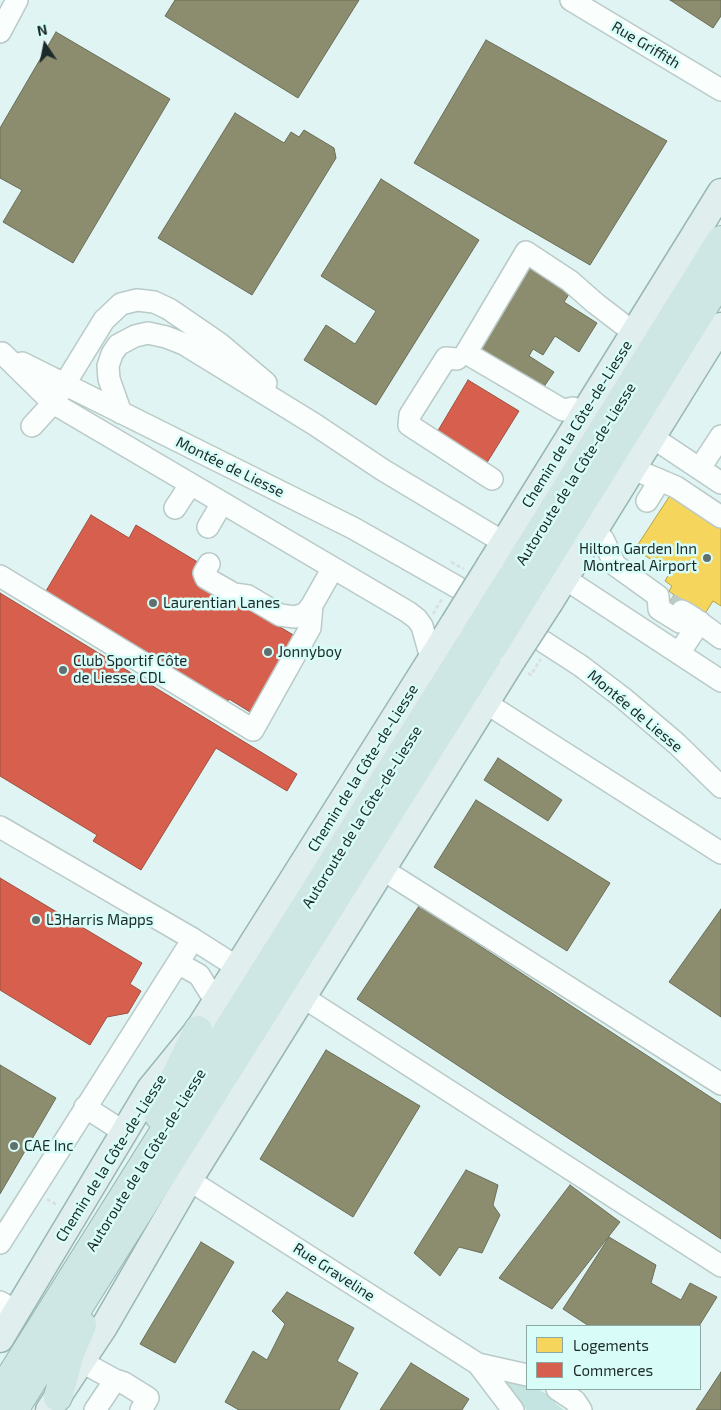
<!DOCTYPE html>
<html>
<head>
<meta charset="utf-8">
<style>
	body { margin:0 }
	#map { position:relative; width:721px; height:1410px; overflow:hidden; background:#e0f5f3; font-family:"Exo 2",sans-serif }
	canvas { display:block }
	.legend { position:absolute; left:526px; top:1325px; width:175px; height:65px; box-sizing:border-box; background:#d8fdf9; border:1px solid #8ca8a5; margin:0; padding:6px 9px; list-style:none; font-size:15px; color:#1b2928 }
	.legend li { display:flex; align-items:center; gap:10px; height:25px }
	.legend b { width:25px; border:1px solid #8ca8a5 }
	.north { position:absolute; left:20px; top:20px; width:50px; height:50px; -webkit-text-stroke:4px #d8fdf9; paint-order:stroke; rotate:349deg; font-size:14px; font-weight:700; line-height:20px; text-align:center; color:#1b2928 }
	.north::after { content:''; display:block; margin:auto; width:18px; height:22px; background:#1b2928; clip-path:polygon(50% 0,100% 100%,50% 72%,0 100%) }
</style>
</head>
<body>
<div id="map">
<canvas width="721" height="1410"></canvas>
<ul class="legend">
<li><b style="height:14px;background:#f6d55c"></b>Logements</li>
<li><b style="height:14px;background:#d6604d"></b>Commerces</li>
</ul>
<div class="north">N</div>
</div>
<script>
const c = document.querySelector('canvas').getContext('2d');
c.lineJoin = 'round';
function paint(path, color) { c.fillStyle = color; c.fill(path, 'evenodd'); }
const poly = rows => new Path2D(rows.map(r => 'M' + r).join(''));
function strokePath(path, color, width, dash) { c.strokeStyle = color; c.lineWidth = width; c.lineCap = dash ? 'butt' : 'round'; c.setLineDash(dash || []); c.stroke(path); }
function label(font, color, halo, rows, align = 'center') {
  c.font = font + ' "Exo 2",sans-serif'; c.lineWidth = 5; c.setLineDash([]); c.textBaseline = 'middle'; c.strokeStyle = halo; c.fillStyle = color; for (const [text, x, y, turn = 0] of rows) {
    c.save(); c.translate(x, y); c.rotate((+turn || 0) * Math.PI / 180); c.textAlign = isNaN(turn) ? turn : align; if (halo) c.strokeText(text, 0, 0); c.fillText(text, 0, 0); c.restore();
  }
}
const green = poly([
	[503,1379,527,1385,527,1389,540,1390,556,1400,555,1403,564,1410,527,1410,518,1402]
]);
const homes = poly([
	[671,494,721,526,721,606,713,601,704,615,666,607,674,595,669,591,672,586,665,581,670,572,635,549,671,494]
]);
const shops = poly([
	[468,380,519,411,483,469,433,439,468,380],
	[91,515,129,538,136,525,201,564,195,576,300,639,255,715,229,699,224,708,82,624,87,615,46,591,91,515],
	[0,593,297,774,287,791,216,748,141,870,93,841,97,835,0,776,0,593],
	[0,878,142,963,130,984,141,991,128,1013,107,1017,90,1045,0,990,0,878]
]);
const industry = poly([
	[175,0,359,0,298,98,165,16,175,0],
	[670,0,721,0,721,16,713,28,670,0],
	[56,32,170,99,73,263,3,222,22,190,0,178,0,128,56,32],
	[486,40,667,141,590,265,414,163,486,40],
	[235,113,284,143,291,132,299,137,304,130,334,148,336,158,252,295,158,238,235,113],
	[381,179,479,240,376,405,304,360,326,325,355,344,376,311,321,276,381,179],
	[533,262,573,288,564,302,597,323,579,352,555,336,543,355,533,349,529,356,554,372,539,394,475,352,533,262],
	[498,758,562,800,548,821,484,780,498,758],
	[476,800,610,883,567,951,434,867,476,800],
	[419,906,721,1104,721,1239,357,999,419,906],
	[721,909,721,1017,669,982,721,909],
	[326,1050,420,1106,353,1217,260,1159,326,1050],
	[0,1065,56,1098,0,1194,0,1065],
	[466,1170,498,1185,493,1205,500,1215,482,1253,459,1247,440,1276,414,1253,466,1170],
	[570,1185,620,1222,552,1309,499,1278,570,1185],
	[609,1237,656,1265,651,1283,681,1300,690,1283,717,1297,699,1326,589,1326,563,1309,609,1237],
	[201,1242,234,1262,175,1363,140,1344,201,1242],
	[287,1292,354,1328,337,1361,358,1373,339,1410,239,1410,225,1402,253,1351,267,1360,285,1324,272,1311,287,1292],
	[411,1363,469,1399,462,1410,380,1410,411,1363],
	[721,1372,721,1410,696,1410,721,1372]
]);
const minorTunnel = poly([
	[669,603,682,611]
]);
const path = poly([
	[451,562,464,569],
	[433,614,442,599],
	[528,673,531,675,540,660,541,661],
	[47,1199,57,1205]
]);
const minor = poly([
	[571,0,721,90],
	[0,32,17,0],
	[2,353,53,403,408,612,417,619,422,626,431,658],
	[457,359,446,358,410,415,409,425,492,479],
	[22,363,353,528,457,587],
	[121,413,109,379,108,366,112,354,118,345,135,336,148,333,166,337,184,344,314,424,383,470,503,542],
	[584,413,573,408,563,410,466,353,526,252,570,281,595,303,625,326,635,331],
	[32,426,53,403,104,320,121,304,137,300,154,302,169,309,220,344,266,383],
	[652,437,721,483],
	[633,467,643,473,676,487,721,517],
	[700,468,721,436],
	[647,501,660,480],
	[175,508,190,485],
	[208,527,222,503],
	[592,532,603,539,615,565,658,596,659,609,680,622,692,617,682,611],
	[209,564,204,573,206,578,234,594,248,596,280,615,295,617,306,613,312,605,333,568],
	[0,576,253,730,310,628,312,605],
	[564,578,721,681],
	[692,617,721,638],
	[544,642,581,666,623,698,677,744,721,787],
	[679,653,700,622],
	[486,703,721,853],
	[0,827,193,939,237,967],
	[382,869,721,1084],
	[178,963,199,975,216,1002],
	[303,997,721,1266],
	[85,1107,124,1132],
	[189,1180,478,1364,513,1410],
	[0,1243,193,939],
	[0,1302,16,1311],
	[82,1362,115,1380,95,1410],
	[478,1364,527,1375],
	[115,1380,124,1383,148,1398,141,1410],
	[557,1389,575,1401,581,1410]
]);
const major = poly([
	[490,565,721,192],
	[550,602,721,326],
	[0,1339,150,1089,198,1030,454,623],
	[49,1410,104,1327,189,1180,513,659]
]);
const highway = poly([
	[511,578,721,240],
	[529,588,721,279],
	[159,1116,165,1098,198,1030],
	[0,1393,475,636],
	[58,1397,70,1353,82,1325],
	[14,1410,493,647]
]);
const majorBridge = poly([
	[454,623,490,565],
	[513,659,550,602]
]);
const highwayBridge = poly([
	[475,636,511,578],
	[493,647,529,588]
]);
const markers = [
	[707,558,5,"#60706f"],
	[153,603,5,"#60706f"],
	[268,652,5,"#60706f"],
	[63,670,5,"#60706f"],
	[36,920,5,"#60706f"],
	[14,1146,5,"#60706f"]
];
const streetNames = [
	["Rue Griffith",646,45,31],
	["Chemin de la Côte-de-Liesse",577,424,-58],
	["Montée de Liesse",230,467,26],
	["Autoroute de la Côte-de-Liesse",576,474,-58],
	["Montée de Liesse",635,711,40],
	["Chemin de la Côte-de-Liesse",363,768,-58],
	["Autoroute de la Côte-de-Liesse",362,817,-58],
	["Chemin de la Côte-de-Liesse",111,1158,-58],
	["Autoroute de la Côte-de-Liesse",146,1160,-58],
	["Rue Graveline",334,1272,33]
];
const poiNames = [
	["Hilton Garden Inn",697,549,"right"],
	["Montreal Airport",697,566,"right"],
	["Laurentian Lanes",163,603],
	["Jonnyboy",278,652],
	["Club Sportif Côte",73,661],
	["de Liesse CDL",73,678],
	["L3Harris Mapps",46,920],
	["CAE Inc",24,1146]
];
paint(green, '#c3e4e0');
paint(homes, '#f6d55c');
strokePath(homes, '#b4a14c', 1);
paint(shops, '#d6604d');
strokePath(shops, '#9e5042', 1);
paint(industry, '#8c8c6e');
strokePath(industry, '#6a6e59', 1);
strokePath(minorTunnel, '#b9ccca', 21, [21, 11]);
strokePath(minor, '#b9cac8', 24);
strokePath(major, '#98b7b4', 29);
strokePath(highway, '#98b7b4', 30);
strokePath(path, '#d8dede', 2.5, [4, 2.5]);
strokePath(minor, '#fafefd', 21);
strokePath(major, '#e0efee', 26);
strokePath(highway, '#cee6e4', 28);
strokePath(majorBridge, '#98b7b4', 29, []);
strokePath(highwayBridge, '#98b7b4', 30, []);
strokePath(majorBridge, '#e0efee', 26);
strokePath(highwayBridge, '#cee6e4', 28);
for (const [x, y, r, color] of markers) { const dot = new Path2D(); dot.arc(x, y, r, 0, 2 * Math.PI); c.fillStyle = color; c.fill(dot); strokePath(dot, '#d8fdf9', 2); }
label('15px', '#1b2928', '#d8fdf9', streetNames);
label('15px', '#1b2928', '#d8fdf9', poiNames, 'left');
</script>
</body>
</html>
